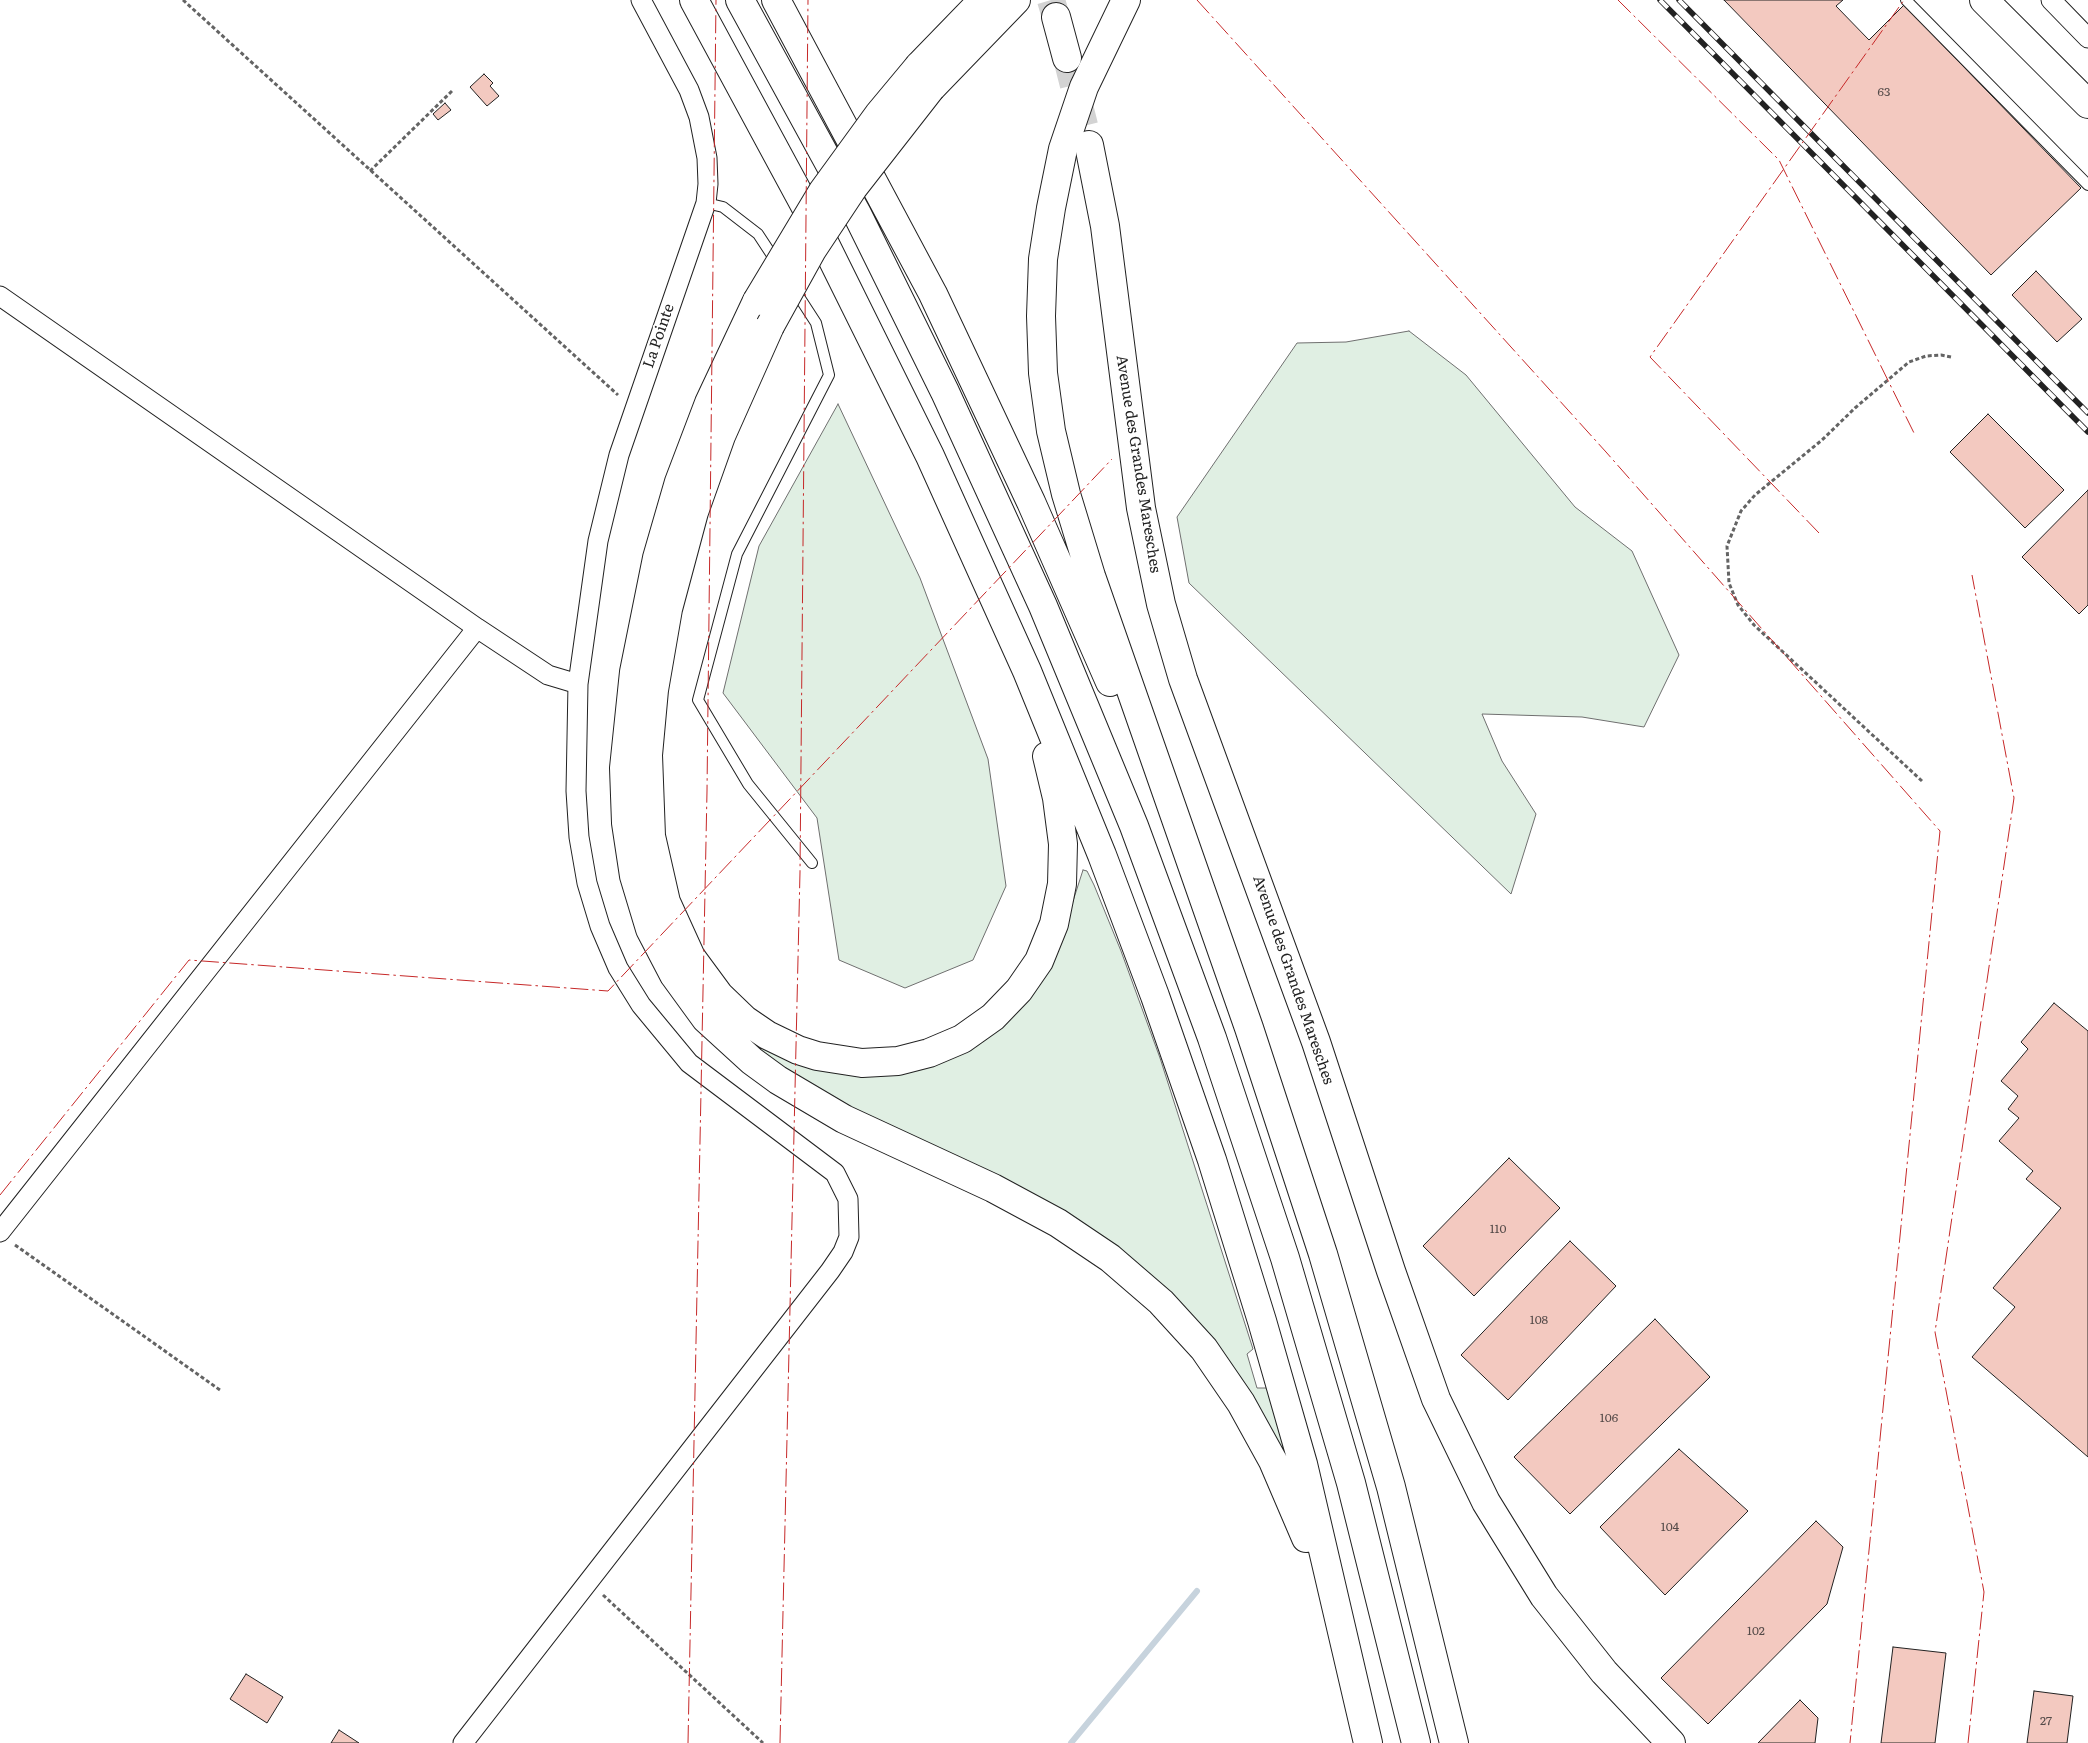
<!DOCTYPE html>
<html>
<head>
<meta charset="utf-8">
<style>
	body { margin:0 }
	canvas { display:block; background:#fff }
</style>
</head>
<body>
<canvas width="2088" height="1743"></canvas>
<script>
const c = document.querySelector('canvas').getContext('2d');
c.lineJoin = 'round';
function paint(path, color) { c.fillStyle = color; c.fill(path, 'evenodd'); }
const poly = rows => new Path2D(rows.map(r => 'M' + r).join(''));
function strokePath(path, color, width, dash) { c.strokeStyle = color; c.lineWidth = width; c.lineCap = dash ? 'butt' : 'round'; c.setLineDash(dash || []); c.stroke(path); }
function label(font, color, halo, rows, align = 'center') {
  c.font = font + ' Literata,serif'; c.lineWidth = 4; c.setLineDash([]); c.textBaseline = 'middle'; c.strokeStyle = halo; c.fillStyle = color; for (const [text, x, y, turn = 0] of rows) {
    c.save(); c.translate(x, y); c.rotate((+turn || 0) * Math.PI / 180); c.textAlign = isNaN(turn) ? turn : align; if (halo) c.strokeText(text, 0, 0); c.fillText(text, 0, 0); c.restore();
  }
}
const green = poly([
	[1409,331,1466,375,1575,507,1632,551,1679,655,1644,727,1582,717,1482,714,1502,761,1536,814,1511,894,1189,583,1177,517,1297,343,1346,342,1409,331],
	[838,404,920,578,988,759,1006,886,973,960,905,988,839,960,817,818,723,693,759,546,838,404],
	[1083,870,1087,871,1094,885,1121,951,1160,1058,1253,1349,1247,1354,1257,1388,1267,1388,1289,1462,1185,1312,873,1121,790,1074,758,1048,758,1046,824,1069,1002,1026,1026,1003,1043,978,1058,948,1083,870]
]);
const stream = poly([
	[1071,1743,1197,1591]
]);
const building = poly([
	[1724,0,1843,0,1836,6,1869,40,1904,5,2081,188,1991,275,1724,0],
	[484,74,493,83,490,86,499,96,487,106,470,87,484,74],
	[445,103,451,110,438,120,433,114,445,103],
	[2036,271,2082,319,2057,342,2012,295,2036,271],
	[1988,414,2064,490,2025,528,1950,452,1988,414],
	[2088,490,2088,605,2079,614,2022,557,2088,490],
	[2054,1003,2088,1031,2088,1457,1972,1357,2015,1307,1993,1288,2061,1208,2026,1179,2033,1171,1999,1141,2019,1118,2008,1109,2018,1096,2001,1081,2028,1049,2021,1042,2054,1003],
	[1509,1158,1560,1208,1474,1296,1423,1246,1509,1158],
	[1570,1241,1616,1286,1508,1400,1461,1355,1570,1241],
	[1655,1319,1710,1377,1570,1514,1514,1457,1655,1319],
	[1679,1449,1748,1511,1665,1595,1600,1527,1679,1449],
	[1816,1521,1843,1547,1827,1604,1708,1724,1661,1678,1816,1521],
	[1893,1647,1946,1653,1935,1743,1881,1743,1893,1647],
	[246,1674,283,1697,267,1723,230,1699,246,1674],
	[2034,1691,2073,1696,2067,1743,2027,1743,2034,1691],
	[1800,1700,1818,1718,1815,1743,1758,1743,1800,1700],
	[339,1730,359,1743,331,1743,339,1730]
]);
const secondaryTunnel = poly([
	[1051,0,1056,17],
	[1067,58,1089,145]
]);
const path = poly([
	[183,0,618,395],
	[370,171,452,91],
	[1922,781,1754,625,1738,605,1729,583,1727,546,1741,511,1755,495,1822,440,1855,408,1909,362,1926,356,1941,355,1951,357],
	[15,1245,220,1390],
	[603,1595,763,1743]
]);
const lane = poly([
	[1906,0,2088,185],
	[706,203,723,207,758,234,777,263],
	[794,289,816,323,829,375,737,554,698,700,748,784,812,863]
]);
const street = poly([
	[2051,0,2088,38],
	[0,296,477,628,548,675,578,684],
	[0,1232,477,628],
	[463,1743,830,1271,843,1252,849,1237,848,1199,835,1173,689,1063,641,1005,618,968,600,926,587,883,579,837,576,791,578,684,598,541,619,455,706,203,708,184,707,158,699,117,689,90,641,0]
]);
const secondary = poly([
	[1056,17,1067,58],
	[1089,145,1105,226,1141,508,1161,604,1183,679,1316,1042,1391,1271,1436,1399,1486,1502,1544,1596,1604,1672,1671,1743]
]);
const primary = poly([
	[1984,0,2088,104]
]);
const highway = poly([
	[694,0,815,224,930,456,1027,671,1102,855,1155,996,1212,1160,1262,1321,1303,1464,1368,1743],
	[740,0,857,214,945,392,1043,606,1134,826,1212,1038,1285,1258,1351,1483,1416,1743],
	[776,0,933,294,1031,502,1110,682],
	[1126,0,1084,87,1063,149,1051,208,1043,259,1041,316,1043,373,1051,431,1066,494,1091,576,1249,1028,1323,1254,1391,1487,1454,1743],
	[919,66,983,0],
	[931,88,1016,0],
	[757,301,709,403,679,482,657,558,634,672,624,768,626,823,634,876,650,929,674,975,706,1019,752,1061,778,1080,844,1119,993,1188,1058,1223,1110,1258,1161,1302,1204,1349,1241,1403,1273,1461,1306,1538],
	[770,326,721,436,694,512,668,609,654,690,648,755,651,836,666,902,691,957,719,995,745,1020,767,1035,798,1050,817,1056,862,1063,898,1061,929,1053,962,1039,993,1017,1019,990,1039,961,1054,924,1062,884,1063,844,1057,798,1047,756]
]);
const rail = poly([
	[1660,0,2088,432],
	[1679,0,2088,413]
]);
const highwayBridge = poly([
	[757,301,823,191,879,114,919,66],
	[770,326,812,250,853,188,931,88]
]);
const power = poly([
	[1197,0,1606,452,1940,831,1850,1743],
	[1618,0,1779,160,1914,433],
	[1819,533,1650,357,1904,0],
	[0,1195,189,960,608,991,1112,459],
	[688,1743,707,791,716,0],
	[780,1743,800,872,808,0],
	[1968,1743,1984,1592,1935,1332,2014,798,1972,575]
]);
const numberNames = [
	["63",1884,92],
	["110",1498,1229],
	["108",1539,1320],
	["106",1609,1418],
	["104",1670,1527],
	["102",1756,1631],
	["27",2046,1721]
];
const streetNames = [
	["La Pointe",659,336,-71],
	["Avenue des Grandes Maresches",1138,464,81],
	["Avenue des Grandes Maresches",1293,980,71]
];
paint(green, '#e0efe3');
strokePath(green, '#6f6f6f', 1);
strokePath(stream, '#c7d3dd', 6);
paint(building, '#f3c9c0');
strokePath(building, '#222', 1);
strokePath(secondaryTunnel, '#d3d3d3', 28, [28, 14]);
strokePath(lane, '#222', 12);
strokePath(street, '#222', 21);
strokePath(secondary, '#222', 30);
strokePath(primary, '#222', 30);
strokePath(highway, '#222', 30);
strokePath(path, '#646464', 3, [4, 2.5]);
strokePath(lane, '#fff', 10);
strokePath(street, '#fff', 19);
strokePath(secondary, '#fff', 28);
strokePath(primary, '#fff', 28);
strokePath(highway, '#fff', 28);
strokePath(rail, '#222', 5.5);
strokePath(rail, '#fff', 4, [11]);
strokePath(highwayBridge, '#222', 30, []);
strokePath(highwayBridge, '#fff', 28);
strokePath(power, '#c62828', 1, [18, 4, 2.5, 4]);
label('12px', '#564c4a', null, numberNames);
label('15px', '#222', '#fff', streetNames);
</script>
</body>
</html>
